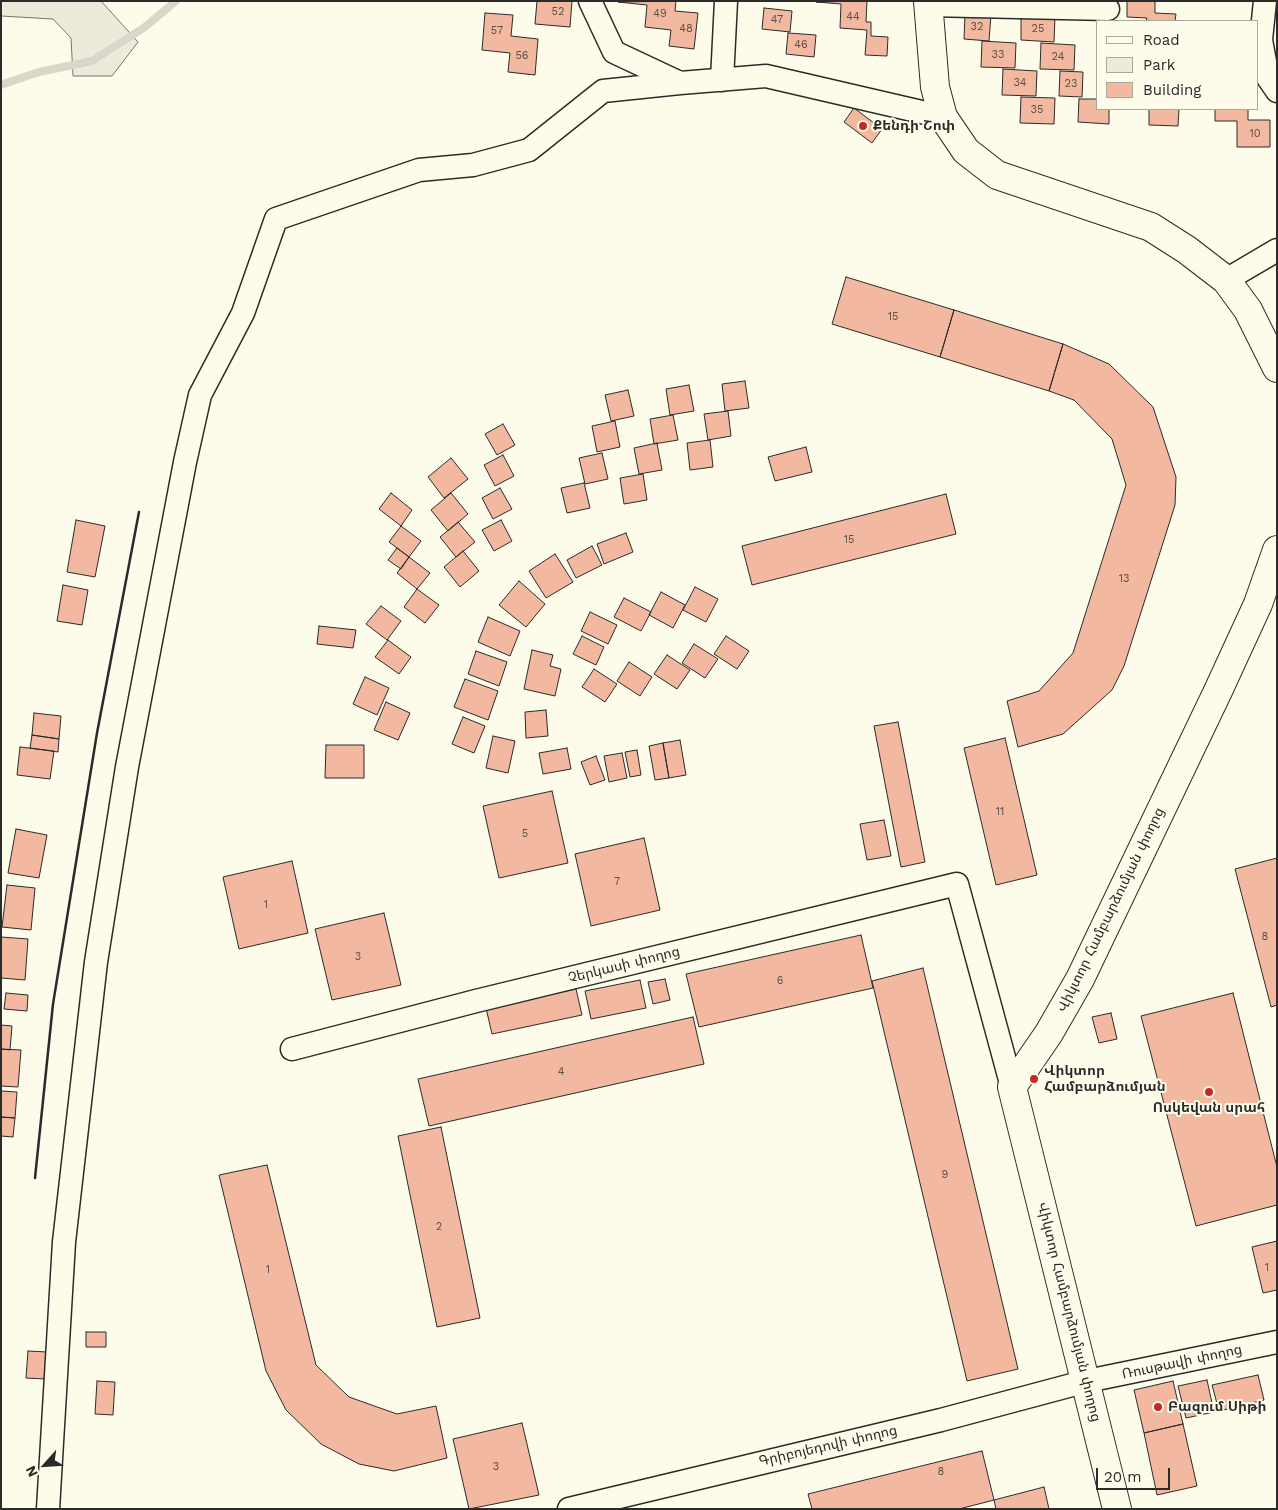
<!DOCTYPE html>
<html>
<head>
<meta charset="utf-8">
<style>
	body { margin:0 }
	#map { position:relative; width:1278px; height:1510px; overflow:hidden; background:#fdfbea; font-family:"Work Sans",sans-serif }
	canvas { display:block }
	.frame { position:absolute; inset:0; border:2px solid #2b2b2b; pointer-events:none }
	.legend { position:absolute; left:1096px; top:20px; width:162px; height:90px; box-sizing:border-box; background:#fdfbea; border:1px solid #a9a89e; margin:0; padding:6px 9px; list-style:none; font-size:15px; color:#2b2b2b }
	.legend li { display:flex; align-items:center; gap:10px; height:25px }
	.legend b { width:25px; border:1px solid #a9a89e }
	.north { position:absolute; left:20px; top:1440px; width:50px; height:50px; -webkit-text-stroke:4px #fdfbea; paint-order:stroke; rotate:244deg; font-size:14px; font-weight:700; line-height:20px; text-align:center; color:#2b2b2b }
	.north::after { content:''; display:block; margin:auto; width:18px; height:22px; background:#2b2b2b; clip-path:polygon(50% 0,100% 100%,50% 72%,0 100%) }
	.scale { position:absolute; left:1096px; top:1468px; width:74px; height:22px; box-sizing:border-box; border:2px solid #2b2b2b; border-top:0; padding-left:6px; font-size:15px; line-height:18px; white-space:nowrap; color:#2b2b2b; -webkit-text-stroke:4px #fdfbea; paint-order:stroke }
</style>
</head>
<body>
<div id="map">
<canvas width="1278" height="1510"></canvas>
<div class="frame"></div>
<ul class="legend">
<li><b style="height:6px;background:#fdfbea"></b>Road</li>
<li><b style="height:14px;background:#ecebdb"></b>Park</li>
<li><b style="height:14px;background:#f2b8a0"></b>Building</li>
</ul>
<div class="north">N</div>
<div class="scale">20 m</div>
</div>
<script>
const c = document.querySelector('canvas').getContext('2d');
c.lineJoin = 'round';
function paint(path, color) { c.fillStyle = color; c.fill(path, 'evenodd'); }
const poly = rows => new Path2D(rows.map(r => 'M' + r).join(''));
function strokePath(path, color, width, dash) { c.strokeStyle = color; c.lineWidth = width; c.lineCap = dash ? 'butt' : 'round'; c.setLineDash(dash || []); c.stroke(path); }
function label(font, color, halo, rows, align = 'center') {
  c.font = font + ' "Work Sans","Noto Sans Armenian",sans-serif'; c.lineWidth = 4; c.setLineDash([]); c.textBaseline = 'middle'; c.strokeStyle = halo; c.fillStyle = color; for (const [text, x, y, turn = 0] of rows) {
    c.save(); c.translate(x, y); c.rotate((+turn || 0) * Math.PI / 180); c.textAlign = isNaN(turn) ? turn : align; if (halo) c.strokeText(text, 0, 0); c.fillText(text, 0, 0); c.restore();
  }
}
const green = poly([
	[1,1,101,1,138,42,112,76,73,76,71,38,53,19,1,16,1,1]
]);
const stream = poly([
	[1,85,39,72,92,61,145,27,176,1]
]);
const building = poly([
	[537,1,572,1,570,27,535,24,537,1],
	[676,1,675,11,698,13,694,49,669,46,671,30,645,27,647,5,618,2,676,1],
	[867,1,866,22,871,22,871,36,888,37,887,56,865,55,867,30,840,28,841,4,816,2,867,1],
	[1127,1,1155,1,1155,13,1176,14,1175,21,1146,21,1147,18,1127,17,1127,1],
	[764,8,792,11,790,32,762,29,764,8],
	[485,13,513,15,511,36,538,39,535,75,508,72,510,53,482,50,485,13],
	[965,14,991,15,989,41,964,39,965,14],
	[1021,16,1055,17,1054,42,1021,40,1021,16],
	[788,33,816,35,814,57,786,54,788,33],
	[982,41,1016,43,1015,68,981,67,982,41],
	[1041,43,1075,45,1074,70,1040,69,1041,43],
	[1003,69,1037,71,1036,96,1002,95,1003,69],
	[1060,71,1083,72,1082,97,1059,96,1060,71],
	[1021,97,1055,98,1054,124,1020,123,1021,97],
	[1079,99,1097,99,1097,109,1109,109,1109,124,1078,122,1079,99],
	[854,108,882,129,872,143,844,122,854,108],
	[1149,109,1179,109,1178,126,1149,125,1149,109],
	[1215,109,1248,109,1248,120,1270,120,1270,147,1237,147,1237,121,1215,121,1215,109],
	[846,277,954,310,940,357,832,324,846,277],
	[954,310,1063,344,1049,391,940,357,954,310],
	[1063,344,1109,364,1153,407,1176,477,1175,505,1124,666,1112,690,1063,734,1018,747,1007,701,1039,691,1073,653,1126,485,1112,439,1074,400,1049,391,1063,344],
	[745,381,749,408,725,411,722,384,745,381],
	[689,385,694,411,670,415,666,389,689,385],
	[628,390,634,416,611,421,605,395,628,390],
	[728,411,731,436,708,440,704,414,728,411],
	[673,415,678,440,654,444,650,419,673,415],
	[615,421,620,447,597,452,592,426,615,421],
	[503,424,515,445,497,455,485,434,503,424],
	[710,440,713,467,690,470,687,443,710,440],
	[657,443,662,470,639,474,634,448,657,443],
	[806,447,812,472,775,481,768,457,806,447],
	[602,453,608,479,585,484,579,458,602,453],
	[503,455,514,476,495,486,484,465,503,455],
	[451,458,468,479,444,498,428,477,451,458],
	[643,474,647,500,624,504,620,478,643,474],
	[584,483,590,508,567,513,561,488,584,483],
	[500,488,512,509,493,519,482,498,500,488],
	[391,493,412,510,401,526,379,509,391,493],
	[451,493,468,514,448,531,431,510,451,493],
	[946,494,956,534,752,585,742,546,946,494],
	[76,520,105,526,95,577,67,572,76,520],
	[501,520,512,541,494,551,482,530,501,520],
	[458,522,475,542,456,557,440,537,458,522],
	[401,526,421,541,409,557,389,542,401,526],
	[626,533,633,552,604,564,597,544,626,533],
	[592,546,602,565,576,578,567,560,592,546],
	[397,548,409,557,401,569,388,560,397,548],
	[463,551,479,571,460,587,444,567,463,551],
	[555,554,573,582,546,598,529,571,555,554],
	[409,557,430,573,417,589,397,573,409,557],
	[519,581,545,604,526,627,499,605,519,581],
	[63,585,88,590,82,625,57,621,63,585],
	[695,587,718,599,706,622,683,610,695,587],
	[417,589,439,605,425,623,404,607,417,589],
	[661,592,685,605,673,628,649,615,661,592],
	[624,598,651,612,641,631,614,617,624,598],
	[381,606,401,621,387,640,366,624,381,606],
	[590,612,617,625,608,644,581,631,590,612],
	[488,617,520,631,510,656,478,642,488,617],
	[319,626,356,630,353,648,317,644,319,626],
	[582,636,604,647,596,665,573,654,582,636],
	[726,636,749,651,737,669,714,654,726,636],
	[388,640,411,657,399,674,375,657,388,640],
	[694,644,718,659,705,678,682,663,694,644],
	[532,650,553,655,550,666,561,669,555,696,524,689,532,650],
	[476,651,507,662,499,686,468,674,476,651],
	[667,655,690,670,677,689,654,674,667,655],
	[629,662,652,677,640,696,617,681,629,662],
	[594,669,617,684,605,702,582,687,594,669],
	[365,677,389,688,377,715,353,704,365,677],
	[465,679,498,691,488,720,454,707,465,679],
	[386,702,410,713,398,740,374,730,386,702],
	[546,710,548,736,526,738,525,712,546,710],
	[34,713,61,716,59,739,32,735,34,713],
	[463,717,485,726,474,753,452,744,463,717],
	[898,722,925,862,901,867,874,726,898,722],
	[32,735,59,739,58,752,30,748,32,735],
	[493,736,515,741,508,773,486,768,493,736],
	[1005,738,1037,875,996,885,964,748,1005,738],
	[680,740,686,775,669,778,663,743,680,740],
	[663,743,669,778,655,780,649,746,663,743],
	[326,745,364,745,364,778,325,778,326,745],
	[20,747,54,751,50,779,17,775,20,747],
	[567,748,571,769,543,774,539,753,567,748],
	[637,750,641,775,630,777,625,752,637,750],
	[622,753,627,778,609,782,604,756,622,753],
	[596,756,605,780,590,785,581,762,596,756],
	[552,791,568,863,499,878,483,806,552,791],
	[884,820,891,856,867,860,860,824,884,820],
	[16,829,47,835,39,878,8,873,16,829],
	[644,838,660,910,591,926,575,854,644,838],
	[1277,858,1277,1005,1271,1007,1235,869,1277,858],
	[292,861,308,933,239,949,223,877,292,861],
	[7,885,35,888,31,930,2,927,7,885],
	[384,913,401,985,332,1000,315,929,384,913],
	[861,935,873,988,699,1027,686,974,861,935],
	[1,937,28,939,25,980,1,978,1,937],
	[923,968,1018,1369,967,1381,872,981,923,968],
	[665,979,670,1000,653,1004,648,982,665,979],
	[640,980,646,1008,591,1019,585,991,640,980],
	[576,989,582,1015,492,1034,486,1008,576,989],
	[6,993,28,995,27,1011,4,1009,6,993],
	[1233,993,1277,1167,1277,1205,1196,1226,1141,1016,1233,993],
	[1111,1013,1117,1039,1099,1043,1092,1017,1111,1013],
	[693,1017,704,1064,429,1126,418,1079,693,1017],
	[1,1025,12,1026,10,1050,1,1049,1,1025],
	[1,1049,21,1050,18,1087,1,1086,1,1049],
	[1,1091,17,1092,15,1118,1,1117,1,1091],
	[1,1117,15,1118,13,1137,1,1136,1,1117],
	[441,1127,480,1318,437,1327,398,1136,441,1127],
	[267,1165,316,1365,349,1397,397,1414,436,1406,447,1458,394,1471,359,1464,321,1444,286,1410,266,1371,219,1175,267,1165],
	[1277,1241,1277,1290,1263,1293,1252,1247,1277,1241],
	[86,1332,106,1332,106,1347,86,1347,86,1332],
	[28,1351,47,1352,45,1379,26,1378,28,1351],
	[1258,1375,1264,1400,1219,1411,1212,1385,1258,1375],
	[1207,1380,1214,1412,1186,1418,1178,1386,1207,1380],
	[97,1381,115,1382,113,1415,95,1414,97,1381],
	[1173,1381,1183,1424,1144,1433,1134,1390,1173,1381],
	[522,1423,539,1495,469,1509,453,1439,522,1423],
	[1183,1424,1197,1486,1157,1495,1144,1433,1183,1424],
	[982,1451,994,1500,959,1509,812,1509,808,1494,982,1451],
	[1044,1487,1049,1509,996,1509,994,1500,1044,1487]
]);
const street = poly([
	[590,1,614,52,680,83,766,76,943,117],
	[1265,1,1261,40,1268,78,1277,91],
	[928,5,1108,9],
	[722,80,726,1],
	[1226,280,1277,250],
	[292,1049,476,1001,957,884,1012,1087],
	[48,1509,64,1242,96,962,127,767,185,462,200,395,243,313,276,219,419,170,473,165,529,150,603,91,680,83],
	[569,1509,941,1420,1087,1381,1277,1342]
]);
const secondary = poly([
	[928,1,935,87,943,117,966,151,997,175,1151,227,1187,250,1226,280,1248,310,1277,368],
	[1117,1509,1012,1087,1049,1033,1080,979,1218,691,1258,604,1277,550]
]);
const wall = poly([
	[35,1178,53,1004,97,733,139,512]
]);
const markers = [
	[863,126,5,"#c62828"],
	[1034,1079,5,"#c62828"],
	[1209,1092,5,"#c62828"],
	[1158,1407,5,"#c62828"]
];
const numberNames = [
	["52",558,12],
	["49",660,14],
	["44",853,17],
	["47",777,20],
	["32",977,27],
	["48",686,29],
	["25",1038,29],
	["57",497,31],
	["46",801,45],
	["33",998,55],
	["56",522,56],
	["24",1058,57],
	["34",1020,83],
	["23",1071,84],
	["35",1037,110],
	["10",1255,134],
	["15",893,317],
	["15",849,540],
	["13",1124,579],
	["11",1000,812],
	["5",525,834],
	["7",617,882],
	["1",266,905],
	["8",1265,937],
	["3",358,957],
	["6",780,981],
	["4",561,1072],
	["9",945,1175],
	["2",439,1227],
	["1",1267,1268],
	["1",268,1270],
	["3",496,1467],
	["8",941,1472]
];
const poiNames = [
	["Քենդի Շոփ",873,126],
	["Վիկտոր",1044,1071],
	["Համբարձումյան",1044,1087],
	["Ոսկեվան սրահ",1209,1108,"center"],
	["Բազում Սիթի",1168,1407]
];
const streetNames = [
	["Վիկտոր Համբարձումյան փողոց",1111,910,-64],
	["Չերկասի փողոց",624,965,-14],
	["Վիկտոր Համբարձումյան փողոց",1069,1312,76],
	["Ռուսթավի փողոց",1182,1362,-12],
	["Գրիբոյեդովի փողոց",828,1446,-13]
];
paint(green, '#ecebdb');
strokePath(green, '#74746e', 1);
strokePath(stream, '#d8d7c9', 8);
paint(building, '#f2b8a0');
strokePath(building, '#2b2b2b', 1);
strokePath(street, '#2b2b2b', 25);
strokePath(secondary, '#2b2b2b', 30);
strokePath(street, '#fdfbea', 22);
strokePath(secondary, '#fdfbea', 28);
strokePath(wall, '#2b2b2b', 2.5);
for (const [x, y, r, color] of markers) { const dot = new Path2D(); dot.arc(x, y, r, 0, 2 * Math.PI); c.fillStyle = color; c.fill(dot); strokePath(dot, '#fdfbea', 2); }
label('11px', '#5d4e48', null, numberNames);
label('bold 14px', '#2b2b2b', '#fdfbea', poiNames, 'left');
label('14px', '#2b2b2b', '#fdfbea', streetNames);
</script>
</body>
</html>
